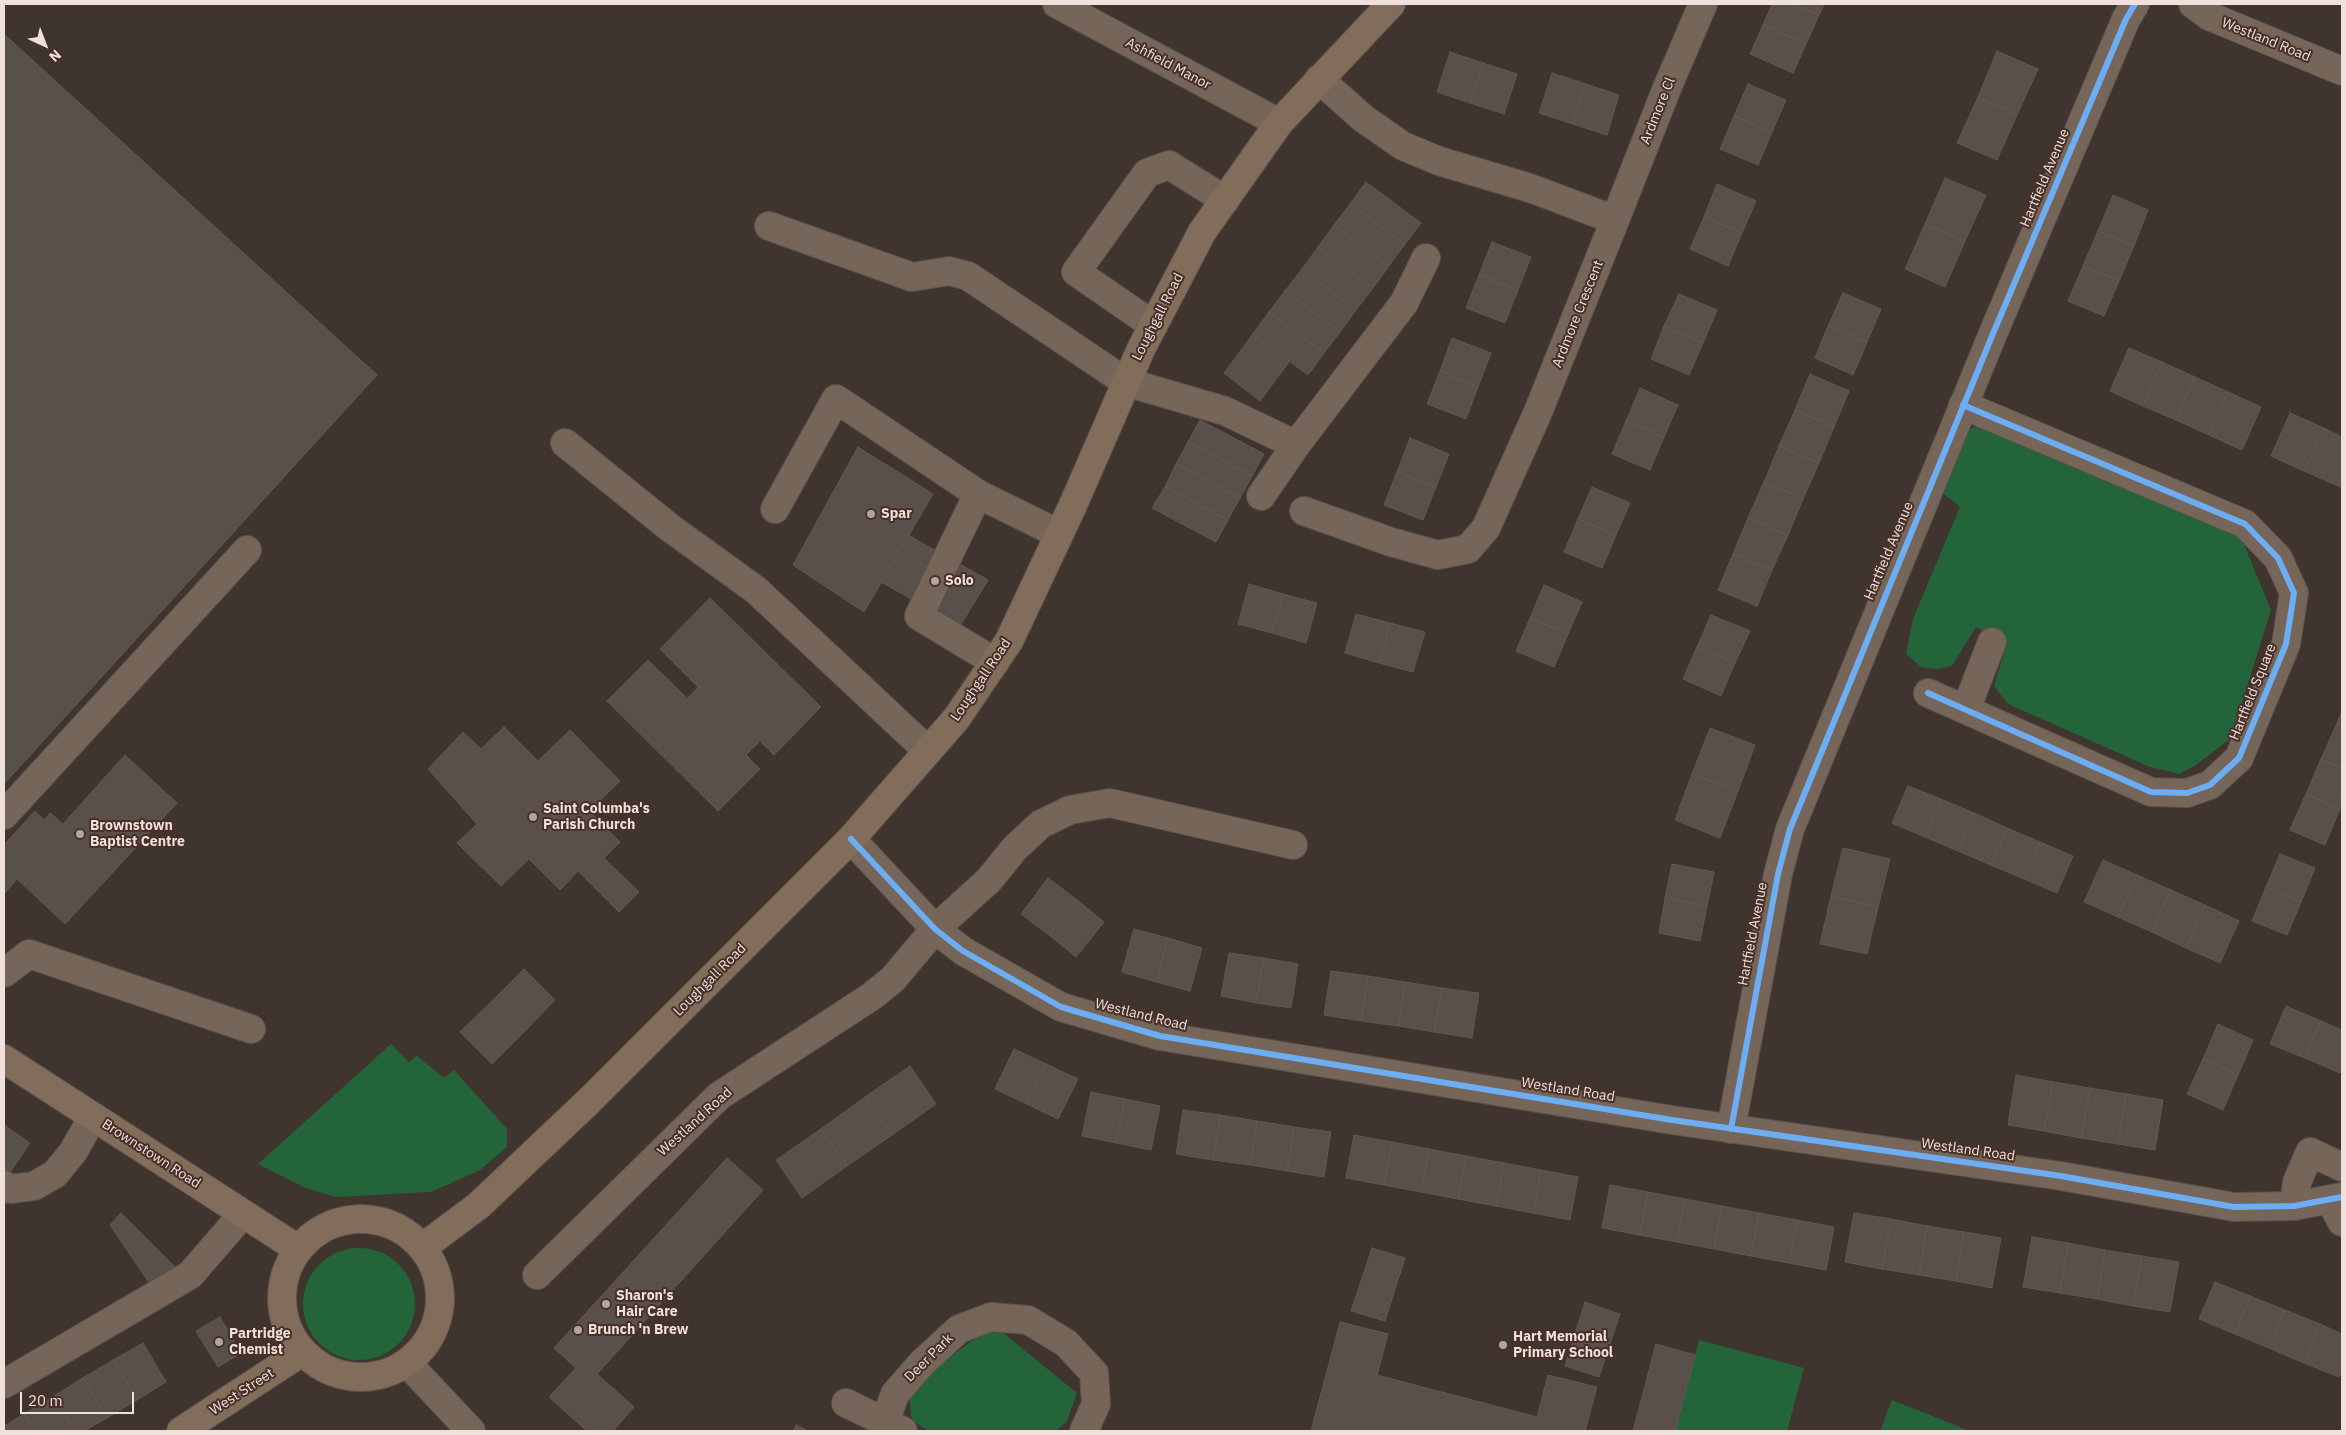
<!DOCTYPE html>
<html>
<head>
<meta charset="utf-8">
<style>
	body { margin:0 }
	#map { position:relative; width:2346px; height:1435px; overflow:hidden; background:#40342f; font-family:"IBM Plex Sans",sans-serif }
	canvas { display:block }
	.frame { position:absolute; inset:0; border:5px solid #f0e1dc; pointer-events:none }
	.north { position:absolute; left:20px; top:20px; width:50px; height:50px; -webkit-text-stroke:4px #473028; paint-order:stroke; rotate:137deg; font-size:14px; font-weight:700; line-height:20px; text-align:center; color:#f0e1dc }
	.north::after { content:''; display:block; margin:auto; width:18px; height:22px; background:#f0e1dc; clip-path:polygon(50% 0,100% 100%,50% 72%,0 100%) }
	.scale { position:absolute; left:20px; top:1392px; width:114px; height:22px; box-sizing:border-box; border:2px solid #f0e1dc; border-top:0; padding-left:6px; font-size:15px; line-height:18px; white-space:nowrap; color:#f0e1dc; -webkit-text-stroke:4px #473028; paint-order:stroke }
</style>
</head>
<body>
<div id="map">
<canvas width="2346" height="1435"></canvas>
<div class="frame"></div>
<div class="north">N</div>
<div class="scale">20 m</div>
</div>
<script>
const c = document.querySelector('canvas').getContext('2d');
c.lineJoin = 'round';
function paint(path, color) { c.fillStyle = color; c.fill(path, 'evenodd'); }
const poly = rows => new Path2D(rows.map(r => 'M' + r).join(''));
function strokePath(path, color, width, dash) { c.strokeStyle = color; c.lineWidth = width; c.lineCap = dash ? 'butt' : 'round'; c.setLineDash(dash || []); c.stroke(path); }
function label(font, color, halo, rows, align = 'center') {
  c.font = font + ' "IBM Plex Sans",sans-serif'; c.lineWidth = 4; c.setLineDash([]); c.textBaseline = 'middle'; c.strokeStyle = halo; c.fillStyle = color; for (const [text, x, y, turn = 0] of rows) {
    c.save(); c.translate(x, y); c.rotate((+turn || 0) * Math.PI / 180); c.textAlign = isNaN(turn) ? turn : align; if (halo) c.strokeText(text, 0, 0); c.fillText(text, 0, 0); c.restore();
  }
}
const green = poly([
	[1988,422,2238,530,2271,610,2231,738,2196,765,2179,774,2150,767,2008,704,1994,686,2007,644,1976,627,1952,666,1936,669,1921,667,1906,654,1913,619,1960,507,1934,486,1962,432],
	[391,1044,409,1062,417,1056,444,1078,454,1070,507,1129,507,1147,480,1170,431,1192,336,1197,306,1188,258,1164],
	'303 1304a56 56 0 1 1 112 0a56 56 0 1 1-112 0Z',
	[1002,1332,1077,1393,1067,1421,1056,1431,928,1431,912,1420,909,1398,920,1380,982,1333],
	[1699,1340,1804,1368,1787,1431,1675,1431],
	[1892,1400,1970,1431,1880,1431]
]);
const building = poly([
	[1772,4,1793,4,1819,15,1806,44,1763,25,1772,4],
	[1793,4,1824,4,1819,15,1793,4],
	[1763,25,1806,44,1793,73,1750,54,1763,25],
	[4,34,377,375,4,784,4,34],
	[1997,51,2038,69,2017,115,1978,97,1997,51],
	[1450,52,1483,63,1470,103,1437,92,1450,52],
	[1483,63,1517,74,1504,114,1470,103,1483,63],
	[1552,73,1586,84,1573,124,1539,113,1552,73],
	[1586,84,1619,95,1607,135,1573,124,1586,84],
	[1748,84,1786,100,1772,132,1734,116,1748,84],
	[1978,97,2017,115,1997,160,1957,143,1978,97],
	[1734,116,1772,132,1758,165,1720,149,1734,116],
	[1945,178,1986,195,1965,241,1925,224,1945,178],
	[1366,182,1421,223,1405,244,1350,204,1366,182],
	[1717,184,1756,201,1742,233,1704,217,1717,184],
	[2113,195,2148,210,2134,246,2098,231,2113,195],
	[1350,204,1405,244,1389,266,1334,225,1350,204],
	[1704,217,1742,233,1728,266,1690,249,1704,217],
	[1925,224,1965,241,1945,287,1905,269,1925,224],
	[1334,225,1389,266,1373,288,1318,247,1334,225],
	[2098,231,2134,246,2119,281,2083,266,2098,231],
	[1492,242,1531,257,1518,290,1479,275,1492,242],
	[1318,247,1373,288,1356,310,1302,269,1318,247],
	[2083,266,2119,281,2104,316,2068,301,2083,266],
	[1302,269,1356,310,1340,332,1285,291,1302,269],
	[1479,275,1518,290,1505,323,1466,308,1479,275],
	[1285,291,1340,332,1324,353,1269,312,1285,291],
	[1843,293,1881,309,1867,342,1828,326,1843,293],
	[1679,294,1717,310,1703,343,1664,326,1679,294],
	[1269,312,1324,353,1308,375,1253,334,1269,312],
	[1664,326,1703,343,1689,375,1651,359,1664,326],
	[1828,326,1867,342,1853,375,1815,358,1828,326],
	[1253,334,1289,362,1260,401,1224,373,1253,334],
	[1452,338,1491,353,1478,387,1440,371,1452,338],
	[2129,348,2162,362,2143,406,2110,391,2129,348],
	[2162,362,2195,377,2176,420,2143,406,2162,362],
	[1440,371,1478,387,1466,419,1427,404,1440,371],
	[1810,374,1849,391,1834,427,1795,410,1810,374],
	[2195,377,2228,392,2209,435,2176,420,2195,377],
	[1640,388,1678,405,1664,437,1626,421,1640,388],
	[2228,392,2261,407,2242,450,2209,435,2228,392],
	[1795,410,1834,427,1819,463,1779,446,1795,410],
	[2290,413,2324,428,2304,471,2271,456,2290,413],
	[1200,420,1264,454,1252,476,1188,442,1200,420],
	[1626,421,1664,437,1650,470,1612,454,1626,421],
	[2324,428,2342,437,2342,476,2338,486,2304,471,2324,428],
	[1410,438,1449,454,1436,487,1397,472,1410,438],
	[1188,442,1252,476,1240,498,1176,464,1188,442],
	[1779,446,1819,463,1803,499,1764,482,1779,446],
	[858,447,933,494,864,612,793,565,858,447],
	[1176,464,1240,498,1228,520,1165,487,1176,464],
	[1397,472,1436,487,1423,520,1384,505,1397,472],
	[2342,476,2342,488,2338,486,2342,476],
	[1764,482,1803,499,1788,535,1748,518,1764,482],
	[1165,487,1228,520,1216,542,1152,508,1165,487],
	[1592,487,1630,503,1616,535,1578,519,1592,487],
	[1748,518,1788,535,1772,570,1733,554,1748,518],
	[1578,519,1616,535,1602,568,1564,552,1578,519],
	[908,535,988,580,960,626,881,582,908,535],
	[1733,554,1772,570,1757,606,1718,590,1733,554],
	[1249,584,1283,594,1272,633,1238,624,1249,584],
	[1544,585,1582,602,1568,634,1530,618,1544,585],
	[1283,594,1317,603,1306,643,1272,633,1283,594],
	[710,598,821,707,774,755,760,741,746,755,760,769,718,811,607,701,648,660,687,698,692,694,698,687,660,649,710,598],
	[1356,614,1390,623,1379,663,1345,653,1356,614],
	[1711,615,1750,631,1735,663,1697,647,1711,615],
	[1530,618,1568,634,1554,667,1516,651,1530,618],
	[1390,623,1425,632,1413,672,1379,663,1390,623],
	[1697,647,1735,663,1721,696,1683,679,1697,647],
	[2342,711,2342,725,2337,723,2342,711],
	[2337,723,2342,725,2342,768,2321,759,2337,723],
	[504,727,538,761,570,730,620,781,589,811,620,842,604,858,639,892,619,912,578,871,560,890,529,859,501,886,457,843,477,824,428,769,463,732,481,749,504,727],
	[1710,728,1755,745,1738,791,1692,774,1710,728],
	[125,755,177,803,65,924,17,879,4,894,4,845,35,811,44,820,50,813,63,824,125,755],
	[2321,759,2342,768,2340,809,2306,794,2321,759],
	[1692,774,1738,791,1720,838,1675,820,1692,774],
	[1908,786,1941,799,1925,837,1892,823,1908,786],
	[2306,794,2340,809,2325,845,2290,830,2306,794],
	[1941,799,1974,813,1958,851,1925,837,1941,799],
	[1974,813,2007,828,1991,865,1958,851,1974,813],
	[2007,828,2040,842,2024,879,1991,865,2007,828],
	[2040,842,2073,856,2057,893,2024,879,2040,842],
	[1843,848,1890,859,1878,907,1831,896,1843,848],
	[2280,854,2315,868,2301,902,2266,887,2280,854],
	[2103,860,2137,875,2118,917,2084,902,2103,860],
	[1672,864,1714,872,1707,906,1665,898,1672,864],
	[2137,875,2171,890,2152,932,2118,917,2137,875],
	[1048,878,1076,899,1049,935,1021,914,1048,878],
	[2266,887,2301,902,2287,935,2252,921,2266,887],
	[2171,890,2205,905,2186,948,2152,932,2171,890],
	[1831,896,1878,907,1867,954,1820,944,1831,896],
	[1665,898,1707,906,1700,941,1659,933,1665,898],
	[1076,899,1104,922,1076,957,1049,935,1076,899],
	[2205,905,2239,921,2220,963,2186,948,2205,905],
	[1134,929,1168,938,1156,982,1122,972,1134,929],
	[1168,938,1202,948,1190,991,1156,982,1168,938],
	[1229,953,1264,958,1256,1003,1221,996,1229,953],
	[1264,958,1298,964,1291,1008,1256,1003,1264,958],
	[524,969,555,1000,524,1032,492,1001,524,969],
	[1331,971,1368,976,1361,1021,1324,1015,1331,971],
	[1368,976,1405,982,1398,1026,1361,1021,1368,976],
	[1405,982,1442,988,1434,1032,1398,1026,1405,982],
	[1442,988,1479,993,1472,1038,1434,1032,1442,988],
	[492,1001,524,1032,492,1064,460,1032,492,1001],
	[2286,1006,2321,1021,2305,1058,2270,1044,2286,1006],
	[2321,1021,2342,1030,2342,1068,2340,1073,2305,1058,2321,1021],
	[2218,1024,2253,1040,2238,1075,2203,1059,2218,1024],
	[1014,1049,1046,1064,1027,1104,995,1089,1014,1049],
	[2203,1059,2238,1075,2223,1110,2187,1094,2203,1059],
	[1046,1064,1078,1079,1058,1119,1027,1104,1046,1064],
	[910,1066,936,1104,892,1135,865,1097,910,1066],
	[2016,1075,2053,1082,2044,1131,2008,1125,2016,1075],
	[2053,1082,2090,1088,2081,1138,2044,1131,2053,1082],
	[2090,1088,2126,1094,2118,1144,2081,1138,2090,1088],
	[1091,1092,1125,1099,1116,1143,1082,1136,1091,1092],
	[2126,1094,2163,1100,2155,1150,2118,1144,2126,1094],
	[865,1097,892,1135,847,1166,821,1129,865,1097],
	[1125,1099,1160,1106,1151,1150,1116,1143,1125,1099],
	[1183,1110,1220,1115,1213,1160,1176,1154,1183,1110],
	[1220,1115,1257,1121,1250,1165,1213,1160,1220,1115],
	[1257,1121,1294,1127,1287,1171,1250,1165,1257,1121],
	[4,1125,30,1143,4,1181,4,1125],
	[1294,1127,1331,1132,1324,1177,1287,1171,1294,1127],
	[821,1129,847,1166,802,1198,776,1160,821,1129],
	[1354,1135,1392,1142,1384,1185,1346,1178,1354,1135],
	[1392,1142,1429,1149,1421,1192,1384,1185,1392,1142],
	[1429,1149,1466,1156,1458,1199,1421,1192,1429,1149],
	[1466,1156,1504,1163,1496,1206,1458,1199,1466,1156],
	[727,1158,763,1190,597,1374,634,1407,613,1431,587,1431,549,1397,576,1368,554,1348,727,1158],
	[1504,1163,1541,1170,1533,1213,1496,1206,1504,1163],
	[1541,1170,1578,1177,1570,1220,1533,1213,1541,1170],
	[1610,1185,1648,1192,1640,1235,1602,1228,1610,1185],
	[1648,1192,1685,1199,1677,1242,1640,1235,1648,1192],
	[1685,1199,1722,1206,1714,1249,1677,1242,1685,1199],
	[1722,1206,1759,1213,1751,1256,1714,1249,1722,1206],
	[121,1213,174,1266,150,1284,110,1225,121,1213],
	[1759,1213,1797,1220,1789,1263,1751,1256,1759,1213],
	[1854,1213,1891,1219,1882,1269,1845,1262,1854,1213],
	[1891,1219,1927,1226,1919,1275,1882,1269,1891,1219],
	[1797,1220,1834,1227,1826,1270,1789,1263,1797,1220],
	[1927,1226,1964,1232,1956,1281,1919,1275,1927,1226],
	[1964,1232,2001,1238,1992,1288,1956,1281,1964,1232],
	[2032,1237,2068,1243,2060,1293,2023,1287,2032,1237],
	[2068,1243,2105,1250,2097,1299,2060,1293,2068,1243],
	[1372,1248,1405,1258,1385,1321,1351,1311,1372,1248],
	[2105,1250,2142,1256,2133,1306,2097,1299,2105,1250],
	[2142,1256,2179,1262,2170,1312,2133,1306,2142,1256],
	[2215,1282,2250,1296,2235,1334,2199,1319,2215,1282],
	[2250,1296,2285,1310,2269,1348,2235,1334,2250,1296],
	[1585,1302,1620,1314,1599,1377,1565,1366,1585,1302],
	[2285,1310,2320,1324,2304,1363,2269,1348,2285,1310],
	[220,1317,241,1353,218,1367,196,1331,220,1317],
	[1340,1322,1388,1334,1377,1375,1537,1417,1548,1375,1597,1387,1585,1431,1311,1431,1340,1322],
	[2320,1324,2342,1334,2342,1370,2339,1377,2304,1363,2320,1324],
	[143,1343,166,1382,137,1400,113,1360,143,1343],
	[1656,1344,1695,1355,1675,1431,1633,1431,1656,1344],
	[113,1360,137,1400,107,1418,83,1378,113,1360],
	[83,1378,107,1418,84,1431,75,1431,54,1396,83,1378],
	[54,1396,75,1431,35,1431,24,1414,54,1396],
	[24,1414,35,1431,4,1431,4,1426,24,1414],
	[796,1425,808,1431,793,1431,796,1425]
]);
const minor = poly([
	[1057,4,1279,123],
	[2193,4,2209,16,2342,71],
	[1615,220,1667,88,1703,4],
	[769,226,912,277,949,271,968,276,1126,382,1225,411,1296,445],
	[1153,325,1076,272,1147,173,1169,165,1225,200],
	[565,443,669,527,756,590,928,751],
	[1261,496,1296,445,1404,303,1426,258],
	[775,509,836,399,978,494],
	[1304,511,1391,542,1438,555,1468,549,1486,528,1538,412,1615,220,1530,188,1439,161,1403,146,1364,119,1319,79],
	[995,662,919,616,978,494,1059,534],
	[1928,693,2151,792,2187,793,2210,785,2239,758,2286,644,2294,593,2278,558,2245,524,1963,405],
	[1966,709,1992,642],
	[4,815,247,550],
	[851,839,935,929,963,951,1061,1007,1160,1036,1672,1120,2061,1176,2234,1207,2294,1206,2342,1197],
	[4,973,29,954,251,1029],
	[1731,1129,1778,874,1790,829,1992,336,2126,19,2135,4],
	[4,1185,10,1189,34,1186,55,1174,73,1152,93,1117],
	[2330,1200,2342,1222],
	[2294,1206,2297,1182,2310,1152,2342,1167],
	[537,1275,719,1096,872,996,893,979,935,929,989,880,1015,848,1041,824,1070,810,1110,803,1293,845],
	[407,1363,471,1431],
	[4,1384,190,1275,243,1214],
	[846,1403,903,1431],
	[885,1422,895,1394,922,1363,959,1329,991,1317,1028,1320,1066,1343,1094,1373,1096,1404,1084,1431]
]);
const major = poly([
	[4,1059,298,1249],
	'282 1298a79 79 0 1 1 158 0a79 79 0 1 1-158 0Z',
	[423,1247,478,1206,590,1100,851,839,956,719,1009,641,1073,505,1141,349,1202,232,1279,123,1391,4],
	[181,1431,302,1352]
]);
const cycleway = poly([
	[1928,693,2151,792,2187,793,2210,785,2239,758,2286,644,2294,593,2278,558,2245,524,1963,405],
	[851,839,935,929,963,951,1061,1007,1160,1036,1672,1120,2061,1176,2234,1207,2294,1206,2342,1197],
	[1731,1129,1778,874,1790,829,1992,336,2126,19,2135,4]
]);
const markers = [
	[871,514,5,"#b2a49f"],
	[935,581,5,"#b2a49f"],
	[533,817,5,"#b2a49f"],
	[80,834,5,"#b2a49f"],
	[606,1304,5,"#b2a49f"],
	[578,1330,5,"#b2a49f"],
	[219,1342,5,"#b2a49f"],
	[1503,1345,5,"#b2a49f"]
];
const streetNames = [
	["Westland Road",2266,40,22],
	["Ashfield Manor",1168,64,28],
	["Ardmore Cl",1658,111,-68],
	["Hartfield Avenue",2045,178,-67],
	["Ardmore Crescent",1578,314,-68],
	["Loughgall Road",1158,317,-63],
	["Hartfield Avenue",1889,551,-67],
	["Loughgall Road",981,680,-56],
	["Hartfield Square",2253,692,-68],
	["Hartfield Avenue",1753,934,-79],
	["Loughgall Road",710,980,-45],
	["Westland Road",1141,1015,14],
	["Westland Road",1568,1090,9],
	["Westland Road",695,1122,-42],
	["Westland Road",1968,1150,8],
	["Brownstown Road",151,1154,33],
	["Deer Park",929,1358,-45],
	["West Street",242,1392,-33]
];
const poiNames = [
	["Spar",881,514],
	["Solo",945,581],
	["Saint Columba's",543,809],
	["Parish Church",543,825],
	["Brownstown",90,826],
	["Baptist Centre",90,842],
	["Sharon's",616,1296],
	["Hair Care",616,1312],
	["Brunch 'n Brew",588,1330],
	["Partridge",229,1334],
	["Chemist",229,1350],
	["Hart Memorial",1513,1337],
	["Primary School",1513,1353]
];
paint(green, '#24643a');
paint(building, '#5a504b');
strokePath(building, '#625753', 1);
strokePath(minor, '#5a514c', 30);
strokePath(major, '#5a514c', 30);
strokePath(minor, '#756659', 28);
strokePath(major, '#816d59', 28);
strokePath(cycleway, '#6dadf4', 6);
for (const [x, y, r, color] of markers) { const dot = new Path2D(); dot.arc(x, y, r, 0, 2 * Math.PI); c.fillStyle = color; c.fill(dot); strokePath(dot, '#473028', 2); }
label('14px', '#f0e1dc', '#473028', streetNames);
label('bold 14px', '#f0e1dc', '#473028', poiNames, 'left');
</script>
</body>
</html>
